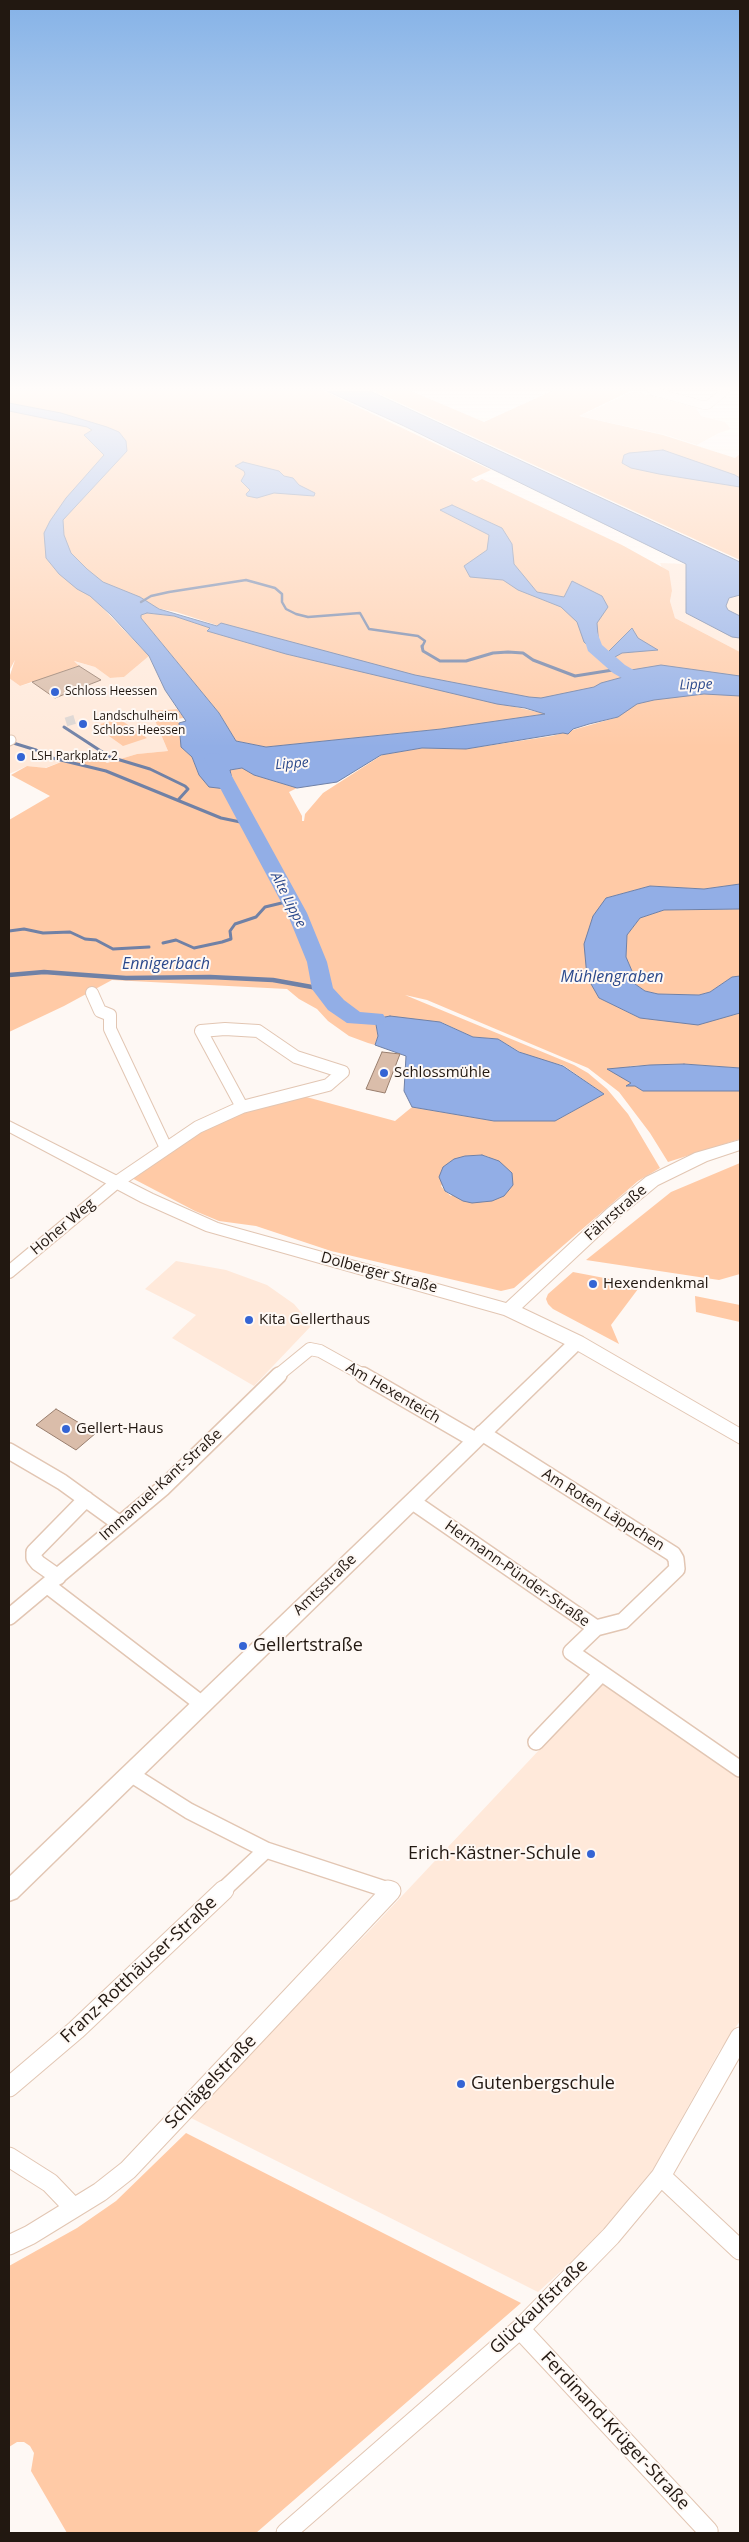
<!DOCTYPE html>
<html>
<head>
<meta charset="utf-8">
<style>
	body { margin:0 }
	#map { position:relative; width:749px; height:2542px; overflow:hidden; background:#fef8f4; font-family:"Open Sans",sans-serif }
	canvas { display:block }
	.frame { position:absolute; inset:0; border:10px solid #221811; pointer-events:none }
</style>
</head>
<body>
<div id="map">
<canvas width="749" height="2542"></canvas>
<div class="frame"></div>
</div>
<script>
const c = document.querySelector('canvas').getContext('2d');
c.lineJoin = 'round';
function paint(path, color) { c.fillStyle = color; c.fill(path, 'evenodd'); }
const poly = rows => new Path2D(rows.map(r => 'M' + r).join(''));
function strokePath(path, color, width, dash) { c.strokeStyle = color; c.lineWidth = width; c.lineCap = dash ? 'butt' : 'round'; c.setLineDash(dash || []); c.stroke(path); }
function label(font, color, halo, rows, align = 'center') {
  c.font = font + ' "Open Sans",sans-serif'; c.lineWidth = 4; c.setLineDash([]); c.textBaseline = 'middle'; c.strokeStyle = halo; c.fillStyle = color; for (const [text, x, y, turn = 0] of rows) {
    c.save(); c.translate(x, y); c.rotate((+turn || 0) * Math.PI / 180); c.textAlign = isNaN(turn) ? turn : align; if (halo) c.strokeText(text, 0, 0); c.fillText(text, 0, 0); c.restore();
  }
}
const built = poly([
	[634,391,696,408,701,416,725,422,731,429,719,433,697,445,666,435,580,416],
	[660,563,686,564,740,590,740,652,675,618,670,601,672,591],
	[149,656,165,690,177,709,151,711,168,751,137,754,107,763,89,751,45,768,27,766,9,774,9,678,20,686,31,683,73,661,95,667,110,678,124,677],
	[176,1261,226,1270,267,1285,294,1304,312,1325,254,1386,172,1338,196,1315,145,1289],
	[602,1683,740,1779,740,2021,720,2050,653,2169,590,2245,538,2292,189,2117,370,1930]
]);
const green = poly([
	[9,391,324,391,491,470,471,479,476,482,482,479,622,545,669,571,672,591,670,601,675,618,740,652,740,884,704,889,650,886,606,898,599,998,640,1018,660,1020,735,1015,740,1013,740,1068,684,1064,630,1066,631,1084,627,1086,635,1086,643,1091,740,1091,740,1139,668,1162,650,1133,619,1092,588,1068,427,1000,405,995,574,1065,588,1073,607,1089,628,1114,660,1168,638,1181,514,1288,501,1291,331,1251,256,1226,219,1221,195,1211,128,1176,226,1115,299,1095,395,1121,412,1107,494,1121,555,1121,604,1094,563,1065,542,1061,520,1052,498,1039,473,1037,441,1022,375,1019,378,1036,375,1045,368,1043,349,1036,328,1021,317,1009,299,999,287,989,112,980,64,1006,9,1032,9,820,50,796,11,775,27,766,46,768,89,751,107,763,137,754,168,751,151,711,177,709,184,718,176,719,179,723,181,747,192,757,199,775,234,788,230,770,243,768,254,775,297,788,289,792,302,816,302,821,304,821,305,814,323,793,382,755,422,748,466,749,552,736,618,717,434,683,238,632,176,612,131,603,94,599,149,656,124,677,110,678,95,667,74,661,79,666,20,686,9,678,15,660,9,671],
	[482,1155,489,1157,451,1196,445,1191,441,1186,465,1156],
	[374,391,411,391,484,422,552,391,630,391,579,416,663,435,735,458,740,454,740,560],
	[147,613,174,616,211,628,207,630,286,654,546,714,441,729,266,747,236,741,219,713,141,618,140,615],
	[118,718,147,738,123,746,95,726],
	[740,909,740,976,732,977,710,992,699,995,658,994,645,991,635,984,632,971,626,957,627,935,640,918,664,910],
	[740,1163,740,1274,719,1280,586,1260,671,1192],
	[573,1272,641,1285,611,1325,619,1344,553,1309,548,1304,546,1299,548,1294],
	[695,1296,740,1305,740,1322,696,1312],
	[186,2133,521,2303,256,2533,67,2533,31,2471,34,2453,30,2446,24,2442,17,2442,9,2447,9,2266,77,2228,116,2201]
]);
const water = poly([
	[327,391,370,391,740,562,740,595,729,598,726,606,728,610,740,616,740,638,732,637,686,613,686,564,404,426,327,391],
	[9,403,61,413,107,427,119,432,126,441,127,451,63,520,64,535,71,553,87,569,103,582,140,597,159,609,217,626,221,623,415,675,529,697,541,698,594,687,601,683,623,677,631,670,661,665,740,676,740,696,704,694,654,700,637,704,618,717,589,724,573,729,568,734,563,733,466,749,422,748,381,755,337,782,297,788,254,775,242,768,230,770,234,788,226,789,209,787,199,775,192,757,181,747,179,723,186,721,165,690,149,656,111,615,90,596,77,589,59,574,46,558,44,533,50,521,66,498,104,455,84,435,92,430,87,427,9,411,9,403],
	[147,613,174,616,210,628,207,631,286,654,497,704,525,708,545,714,441,729,266,747,236,741,219,713,141,618,141,615,147,613],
	[663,450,735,475,740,478,740,487,659,474,631,468,622,463,624,455,629,453,663,450],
	[243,462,279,471,284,476,293,478,299,485,315,493,314,496,274,493,257,498,247,496,246,494,250,490,241,481,245,474,244,471,235,466,243,462],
	[452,505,502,528,512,544,514,564,537,592,564,597,572,581,602,596,608,607,597,623,599,647,608,652,632,628,638,638,658,650,622,653,606,662,584,642,577,622,561,607,518,590,503,580,470,577,464,566,487,550,489,535,440,510,452,505],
	[740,884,740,909,664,910,640,918,627,935,626,957,632,971,635,984,645,991,658,994,699,995,710,992,732,977,740,976,740,1013,698,1025,640,1018,599,998,587,977,584,944,593,916,606,898,650,886,704,889,740,884],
	[390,1016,440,1022,473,1037,498,1039,519,1052,563,1066,604,1094,555,1121,494,1121,412,1107,404,1091,406,1056,375,1045,378,1036,375,1019,390,1016],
	[684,1064,740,1068,740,1091,643,1091,635,1086,626,1086,631,1083,607,1069,650,1065,684,1064],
	[482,1155,499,1161,512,1173,513,1185,504,1196,492,1201,472,1203,463,1201,445,1191,439,1177,443,1167,454,1159,465,1156,482,1155]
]);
const streamFar2 = poly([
	[141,602,151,596,169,592,246,580,275,588,282,594,282,602,286,609,296,614,308,617,360,613,369,629,418,636,425,641,422,647]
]);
const streamFar1 = poly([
	[422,646,423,651,440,661,466,661,493,653,508,652,523,653,533,660,575,676,619,669],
	[64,727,110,757,150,769,185,786,188,789,179,799],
	[10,742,36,750,44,756,106,771,221,818,250,824],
	[9,931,24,929,43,933,70,932,85,939,96,940,113,949,149,947],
	[163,943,176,940,194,948,222,942,231,939,230,931,235,924,256,917,265,907,290,901]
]);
const stream = poly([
	[9,975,44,972,126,978,210,977,273,980,323,989]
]);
const river = poly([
	[591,630,597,632,602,645,625,665,658,684,661,688,658,692,646,692,613,673,588,651,583,635,591,630],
	[213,753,219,754,222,758,307,913,327,962,333,988,344,1000,360,1012,383,1014,386,1019,383,1024,375,1025,347,1023,328,1010,312,989,307,962,287,913,204,758,207,754,213,753]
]);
const building = poly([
	[79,666,101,680,55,698,32,682,79,666],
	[382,1052,400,1054,385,1093,366,1089,382,1052],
	[56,1409,96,1433,76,1450,36,1425,56,1409]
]);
const minorTunnel = poly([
	[66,722,76,719]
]);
const minorFar4 = poly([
	[652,391,703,405,708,405,725,391]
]);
const minorFar3 = poly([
	[9,741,11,740]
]);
const minorFar2 = poly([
	[92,993,100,1011,110,1015,110,1029,166,1148],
	[225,1029,258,1031,296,1057,343,1072,328,1085,242,1107,201,1031,225,1029],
	[9,1272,117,1182,198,1127,242,1107],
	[277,1376,310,1349,320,1351,365,1376]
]);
const minorFar1 = poly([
	[363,1375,475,1440],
	[482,1433,673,1554,676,1559,677,1569,623,1621,596,1628],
	[9,1451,62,1482,120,1524],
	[413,1502,596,1628,571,1652,740,1769],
	[58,1577,38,1563,34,1558,34,1552,86,1499],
	[48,1586,202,1704],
	[9,1617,163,1488,279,1375],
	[536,1742,601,1674],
	[132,1775,189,1811,266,1850,391,1891],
	[222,1891,266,1850]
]);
const minor = poly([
	[9,2087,76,2030,224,1890],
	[9,2157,50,2183,73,2207],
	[661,2176,740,2250],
	[9,2245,30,2235,100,2192,128,2170,391,1891,388,1890],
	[520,2329,708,2531,707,2533],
	[286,2533,520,2329,611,2236,661,2176,740,2037]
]);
const tertiary = poly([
	[577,1336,583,1338,585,1342,583,1346,17,1898,9,1901,9,1877,571,1338,577,1336]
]);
const secondary = poly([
	[9,1121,153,1194,218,1223,506,1303,607,1209,646,1177,695,1153,740,1140,740,1150,707,1161,658,1185,619,1217,522,1308,583,1337,740,1428,740,1444,571,1347,504,1315,206,1231,141,1202,9,1132,9,1121]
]);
const markers = [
	[55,692,5,"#3464d4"],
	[83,724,5,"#3464d4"],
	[21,757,5,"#3464d4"],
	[384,1073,5,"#3464d4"],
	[593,1284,5,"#3464d4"],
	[249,1320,5,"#3464d4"],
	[66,1429,5,"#3464d4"],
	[243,1646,5,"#3464d4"],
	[591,1854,5,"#3464d4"],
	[461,2084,5,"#3464d4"]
];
const farPoinames = [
	["Schloss Heessen",65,692],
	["Landschulheim",93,717],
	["Schloss Heessen",93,731],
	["LSH Parkplatz 2",31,757]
];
const farWaternames = [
	["Lippe",696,685,-2],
	["Lippe",292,764,-4],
	["Alte Lippe",288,900,63]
];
const poiNames = [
	["Schlossmühle",394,1073],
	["Hexendenkmal",603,1284],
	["Kita Gellerthaus",259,1320],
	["Gellert-Haus",76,1429]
];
const streetNames = [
	["Fährstraße",616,1213,-41],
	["Hoher Weg",63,1227,-40],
	["Dolberger Straße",379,1273,15],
	["Am Hexenteich",393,1393,30],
	["Immanuel-Kant-Straße",161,1485,-42],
	["Am Roten Läppchen",603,1510,32],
	["Hermann-Pünder-Straße",517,1574,35],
	["Amtsstraße",325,1585,-44]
];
const waterNames = [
	["Ennigerbach",166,964],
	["Mühlengraben",612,977]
];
const nearPoinames = [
	["Gellertstraße",253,1646],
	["Erich-Kästner-Schule",581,1854,"right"],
	["Gutenbergschule",471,2084]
];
const nearStreetnames = [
	["Franz-Rotthäuser-Straße",139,1970,-43],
	["Schlägelstraße",211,2082,-46],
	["Glückaufstraße",539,2307,-44],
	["Ferdinand-Krüger-Straße",615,2431,47]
];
paint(built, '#ffe9da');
paint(green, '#ffcaa6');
paint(water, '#92aee6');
strokePath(water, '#7081a6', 1);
strokePath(streamFar2, '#7081a6', 2.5);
strokePath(streamFar1, '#7081a6', 3);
strokePath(stream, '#7081a6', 4.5);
paint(river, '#92aee6');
paint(building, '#dabdaa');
strokePath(building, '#997e6d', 1);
strokePath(minorTunnel, '#ddd6d2', 9, [9, 4.5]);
strokePath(minorFar4, '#e2c6b3', 9);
strokePath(minorFar3, '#e2c6b3', 11);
strokePath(minorFar2, '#e2c6b3', 14);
strokePath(minorFar1, '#e2c6b3', 18);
strokePath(minor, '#e2c6b3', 21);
strokePath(tertiary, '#e2c6b3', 3);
strokePath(secondary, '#e2c6b3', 2);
strokePath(minorFar4, '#fff', 8);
strokePath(minorFar3, '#fff', 9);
strokePath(minorFar2, '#fff', 12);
strokePath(minorFar1, '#fff', 15);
strokePath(minor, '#fff', 19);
paint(tertiary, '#fff');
paint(secondary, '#fff');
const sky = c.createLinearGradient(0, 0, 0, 747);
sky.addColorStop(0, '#85b2e7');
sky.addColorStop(0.52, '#fffcfa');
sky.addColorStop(1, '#fffcfa00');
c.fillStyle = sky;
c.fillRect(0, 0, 749, 747);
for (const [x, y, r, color] of markers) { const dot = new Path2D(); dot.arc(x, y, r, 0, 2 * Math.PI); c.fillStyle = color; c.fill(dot); strokePath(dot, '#fef8f4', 2); }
label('12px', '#221811', '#fef8f4', farPoinames, 'left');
label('italic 14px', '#2b498c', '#fef8f4', farWaternames);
label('15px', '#221811', '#fef8f4', poiNames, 'left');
label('15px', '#221811', '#fef8f4', streetNames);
label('italic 16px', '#2b498c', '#fef8f4', waterNames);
label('18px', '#221811', '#fef8f4', nearPoinames, 'left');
label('18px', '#221811', '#fef8f4', nearStreetnames);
</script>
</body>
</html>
